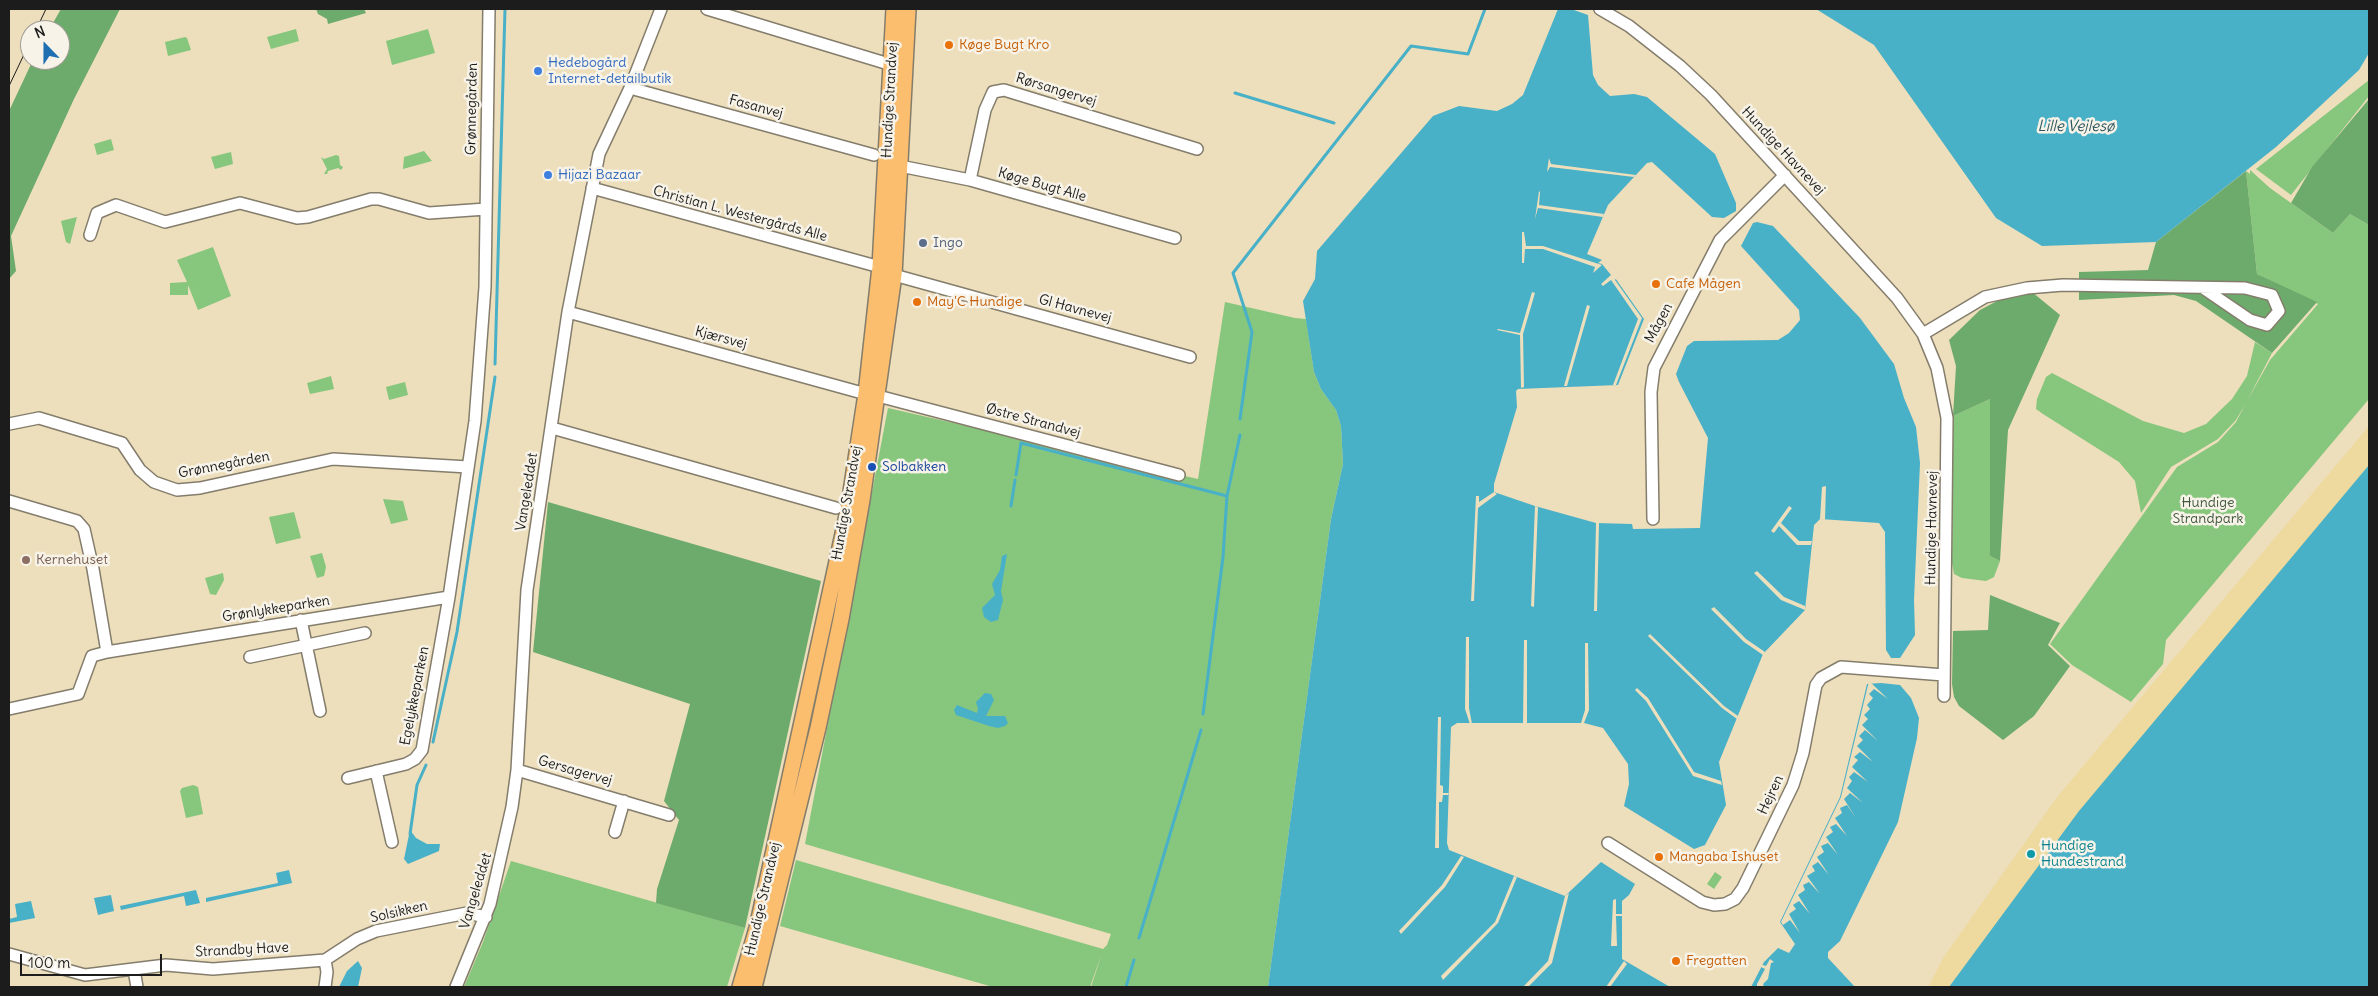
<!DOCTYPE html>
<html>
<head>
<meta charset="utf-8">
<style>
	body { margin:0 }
	#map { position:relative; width:2378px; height:996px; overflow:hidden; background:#eddebc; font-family:Delius,sans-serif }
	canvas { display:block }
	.frame { position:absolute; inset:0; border:10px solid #1c1c1c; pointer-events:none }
	.north { position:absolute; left:20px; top:20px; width:50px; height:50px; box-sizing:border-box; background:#f7f3e8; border:1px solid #9f9d96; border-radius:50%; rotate:338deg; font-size:14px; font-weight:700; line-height:20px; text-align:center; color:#1c1c1c }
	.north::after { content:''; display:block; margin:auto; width:18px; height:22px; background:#1f6fb2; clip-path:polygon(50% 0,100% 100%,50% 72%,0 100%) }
	.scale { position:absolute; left:20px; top:954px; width:142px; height:22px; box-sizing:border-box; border:2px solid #1c1c1c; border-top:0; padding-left:6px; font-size:15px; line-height:18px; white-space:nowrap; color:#1c1c1c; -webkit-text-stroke:4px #f7f3e8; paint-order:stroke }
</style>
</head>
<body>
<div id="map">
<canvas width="2378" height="996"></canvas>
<div class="frame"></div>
<div class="north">N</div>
<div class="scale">100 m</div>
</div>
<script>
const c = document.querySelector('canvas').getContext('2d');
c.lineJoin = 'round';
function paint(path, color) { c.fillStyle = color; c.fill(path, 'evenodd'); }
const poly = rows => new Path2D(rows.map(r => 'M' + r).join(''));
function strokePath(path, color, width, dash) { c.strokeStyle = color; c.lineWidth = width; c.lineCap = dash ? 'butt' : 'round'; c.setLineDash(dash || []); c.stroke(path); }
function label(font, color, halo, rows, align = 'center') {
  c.font = font + ' Delius,sans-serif'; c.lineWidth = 5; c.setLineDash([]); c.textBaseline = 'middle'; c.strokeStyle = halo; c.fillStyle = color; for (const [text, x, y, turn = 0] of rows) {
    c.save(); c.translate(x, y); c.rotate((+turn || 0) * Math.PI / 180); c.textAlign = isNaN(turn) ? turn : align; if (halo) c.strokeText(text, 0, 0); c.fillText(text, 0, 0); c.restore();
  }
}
const green = poly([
	[296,29,299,41,271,49,267,37],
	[428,29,435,53,392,65,386,41],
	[185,37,187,38,191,50,168,56,165,42],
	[2369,80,2369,96,2291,195,2256,169],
	[111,139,114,150,97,155,94,144],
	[424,151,432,161,403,169,404,157],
	[231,152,233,164,215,169,211,157],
	[336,155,339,156,340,165,343,167,341,170,338,168,328,171,327,174,324,174,327,169,321,157,324,159],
	[2250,170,2270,188,2333,233,2350,214,2369,225,2369,399,2166,640,2163,664,2131,702,2072,665,2050,644,2177,467,2218,442,2236,422,2246,403,2236,420,2218,439,2171,467,2141,513,2135,481,2119,462,2043,414,2036,409,2037,399,2046,377,2052,373,2143,421,2184,433,2206,424,2232,399,2247,376,2255,342,2272,353,2247,401,2270,360,2318,304,2257,274,2246,171,2250,174],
	[77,217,70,244,66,242,61,221],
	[213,247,231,296,198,310,188,285,188,295,170,295,170,283,187,282,177,260],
	[1225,302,1295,318,1306,319,1314,372,1321,389,1336,410,1341,426,1343,464,1331,519,1268,987,1091,987,1102,953,1090,987,993,987,780,926,796,860,1103,949,1107,945,1111,934,805,844,888,408,1198,479],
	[331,376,334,389,310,394,307,383],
	[405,382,408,395,389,400,386,387],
	[1990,399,1990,556,2000,561,1994,577,1986,581,1962,578,1954,574,1952,563,1953,416],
	[383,499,403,501,408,520,391,524],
	[294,512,301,538,276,544,269,517],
	[322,553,326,567,324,576,317,578,310,556],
	[223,573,224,580,216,595,210,594,205,578],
	[193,785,198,787,203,814,186,818,180,791,182,788],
	[511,861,745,928,727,987,464,987,483,942],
	[1715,872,1722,877,1714,889,1707,884]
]);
const forest = poly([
	[61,9,120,9,74,99,11,236,16,271,9,279,9,111,33,60,60,60,60,30,49,30],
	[316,9,364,9,366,13,328,24,327,19,318,14],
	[2369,99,2369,225,2350,214,2333,233,2291,203,2312,167],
	[2246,171,2257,274,2317,302,2272,353,2196,301,2174,295,2079,300,2079,272,2148,270,2156,242],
	[2032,292,2060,315,2008,430,2000,561,1990,556,1990,399,1953,416,1956,366,1949,340,1980,310,1999,300],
	[548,502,821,581,745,928,656,903,657,889,679,820,664,801,690,704,533,652],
	[1990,595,2060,623,2048,645,2070,666,2034,716,2003,740,1959,706,1954,697,1952,684,1953,631,1988,630]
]);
const sand = poly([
	[2369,426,2369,465,1949,987,1928,987,1945,955,2058,796]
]);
const water = poly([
	[1558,9,1571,9,1588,15,1593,75,1598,85,1610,96,1634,94,1647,97,1715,154,1736,203,1736,211,1724,218,1712,217,1652,162,1647,163,1608,205,1587,254,1602,260,1598,263,1602,264,1611,275,1613,275,1644,319,1618,385,1518,389,1516,391,1517,407,1494,484,1494,492,1535,506,1596,523,1632,524,1633,529,1700,528,1708,438,1679,382,1676,374,1687,346,1694,341,1778,340,1789,333,1800,320,1799,310,1741,246,1753,223,1757,222,1773,226,1860,318,1894,364,1904,398,1916,427,1920,463,1914,600,1915,635,1900,658,1891,658,1886,650,1885,532,1879,523,1820,519,1814,525,1805,610,1763,654,1719,762,1726,805,1705,845,1694,849,1624,806,1629,784,1628,764,1603,728,1584,723,1457,723,1451,727,1447,843,1449,850,1565,896,1601,862,1635,884,1629,895,1622,901,1622,959,1670,987,1268,987,1331,519,1343,464,1341,426,1336,410,1321,389,1314,372,1303,301,1315,279,1317,251,1433,116,1459,106,1497,111,1512,104,1523,95],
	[1816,9,2369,9,2369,53,2359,70,2276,147,2156,242,2042,246,1996,218,1874,45],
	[2369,465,2369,987,1949,987,2079,811],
	[1007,554,1001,591,1003,600,998,620,991,622,984,617,982,608,995,595,992,584,1000,570,1002,556],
	[1881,683,1900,685,1911,698,1919,718,1917,738,1898,822,1840,941,1828,952,1828,958,1855,987,1751,987,1764,962,1778,948,1789,953,1795,944,1780,922,1840,797,1867,684],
	[985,693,991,694,994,700,986,716,1005,716,1008,723,1005,726,998,728,989,726,956,715,954,710,957,705,977,713,978,709,976,702],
	[410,830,416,838,427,844,440,844,439,851,408,864,404,859],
	[289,870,292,883,206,902,206,898,278,883,276,873],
	[196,890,200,903,186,906,184,896,121,910,120,906],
	[111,895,114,911,98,915,94,898],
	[31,901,35,918,9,923,9,919,17,917,15,904],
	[358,961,362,968,358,987,339,987,347,971]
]);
const pier = poly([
	[1549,158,1551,164,1636,175,1634,177,1550,167,1547,172],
	[1539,191,1540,192,1539,205,1604,214,1603,217,1538,208,1535,219],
	[1522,232,1524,232,1526,246,1543,246,1602,265,1593,273,1595,267,1543,249,1525,249,1524,263,1522,263],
	[1611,275,1616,275,1617,277,1615,280,1642,318,1616,385,1613,385,1638,319,1611,280,1603,286,1601,284],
	[1532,292,1535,293,1523,334,1524,387,1521,388,1520,335,1497,330,1498,329,1520,333],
	[1587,305,1590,306,1567,386,1564,386],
	[1826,486,1825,520,1820,519,1822,487],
	[1494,492,1497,494,1478,508,1474,601,1471,601,1476,496,1479,496,1479,502],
	[1535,506,1538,507,1534,607,1531,606],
	[1789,506,1792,508,1781,523,1799,541,1812,541,1811,545,1797,545,1779,526,1774,533,1771,531],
	[1596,523,1599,523,1597,611,1594,611],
	[1757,571,1784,597,1805,606,1805,610,1781,600,1754,573],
	[1714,607,1746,639,1765,652,1763,655,1744,642,1711,609],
	[1650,634,1724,706,1738,716,1737,719,1722,708,1648,636],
	[1466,637,1469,637,1469,708,1472,724,1470,724,1465,709],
	[1524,640,1527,640,1527,724,1523,724],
	[1585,643,1588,643,1589,710,1584,723,1581,723,1585,710],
	[1869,681,1888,699,1874,689,1869,694,1873,698,1867,705,1870,709,1864,715,1868,719,1862,725,1878,741,1865,730,1859,736,1863,740,1857,746,1873,762,1860,752,1854,757,1858,760,1852,767,1868,782,1854,772,1849,777,1852,781,1847,788,1863,803,1850,793,1844,799,1856,818,1847,805,1840,808,1842,813,1835,818,1847,836,1836,824,1830,827,1833,832,1826,837,1838,855,1828,843,1821,846,1824,852,1817,857,1829,875,1818,862,1812,866,1815,871,1807,876,1820,894,1809,882,1803,885,1805,890,1798,895,1810,914,1799,901,1793,905,1796,909,1789,914,1800,933,1790,920,1783,925,1781,922,1841,797],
	[1637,688,1648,698,1694,772,1721,781,1722,785,1693,776,1646,701,1635,690],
	[1438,717,1441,717,1440,785,1443,786,1443,793,1449,793,1448,795,1443,795,1442,802,1439,802,1439,848,1435,848],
	[1461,856,1464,857,1445,887,1401,934,1399,931,1442,885],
	[1514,876,1517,877,1498,923,1443,980,1441,976,1495,922],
	[1569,893,1552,963,1528,987,1523,987,1548,961,1565,896],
	[1616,899,1616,914,1622,914,1622,916,1616,916,1617,946,1611,946,1613,900],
	[1770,959,1774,962,1771,963,1768,979,1763,984,1764,987,1757,987,1757,984,1765,969,1759,966,1760,964,1766,966],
	[1624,961,1627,964,1610,987,1606,987]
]);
const stream = poly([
	[1235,93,1334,123],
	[495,364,505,9],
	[1240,419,1252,332,1233,273,1411,46,1468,54,1485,9],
	[1016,475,1021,443,1227,496],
	[1011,506,1015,480],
	[1203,714,1223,557,1227,496,1240,435],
	[433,742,457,632,495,377],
	[410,834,417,785,426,765],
	[1139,938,1201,730],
	[1126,987,1134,960]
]);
const minor = poly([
	[707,9,892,65],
	[1600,9,1629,26,1680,66,1711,95,1897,298,1923,334,1937,368,1947,418,1944,696],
	[630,88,874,155],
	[900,166,970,180,1175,238],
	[970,180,985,110,993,92,1004,90,1197,149],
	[592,188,880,267],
	[90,235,97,213,116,205,165,222,240,203,297,218,308,217,371,199,379,199,429,213,486,209],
	[894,275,1190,357],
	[568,312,866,394],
	[1923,334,1985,297,2027,288,2063,285,2245,288,2272,295,2279,311,2267,325,2250,320,2203,288],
	[878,396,1179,475],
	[9,424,39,418,122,443,140,470,154,482,177,490,200,488,333,459,468,467],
	[552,428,836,508],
	[9,501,77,521,84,529,93,569,107,652,449,597],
	[1653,519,1651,392,1654,368,1720,240,1785,175],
	[301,620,320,711],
	[250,657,365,633],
	[9,709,78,694,92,656,107,652],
	[517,770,669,815],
	[376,771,392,842],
	[348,778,406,764,415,759,422,750,449,597,475,421,485,287,489,9],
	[615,832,624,801],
	[1608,843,1702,902,1714,905,1725,904,1735,899,1743,888,1793,785,1803,753,1816,685,1821,678,1841,667,1944,675],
	[9,954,85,975,166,965,213,969,325,960],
	[325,960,357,939,376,931,467,913,486,917],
	[134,970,137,987],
	[325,987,327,972,325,960],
	[456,987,490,904,512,807,517,770,527,590,568,312,599,154,630,88,661,9]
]);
const major = poly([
	[740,987,757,928,848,511,866,394,880,267,894,9],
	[754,987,818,728,841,619,862,500,894,275,908,9]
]);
const tram = poly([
	[36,30,46,9],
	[9,86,30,42]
]);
const markers = [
	[949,45,5,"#e8710a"],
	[538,71,5,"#3f7fe0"],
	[548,175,5,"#3f7fe0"],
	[923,243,5,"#5c6f8a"],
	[1656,284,5,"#e8710a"],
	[917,302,5,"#e8710a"],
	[872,467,5,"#1a4fb4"],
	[26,560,5,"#8d6e63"],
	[2031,854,5,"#0f9aa8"],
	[1659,857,5,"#e8710a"],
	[1676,961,5,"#e8710a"]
];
const foodNames = [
	["Køge Bugt Kro",959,45],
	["Cafe Mågen",1666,284],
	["May'C Hundige",927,302],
	["Mangaba Ishuset",1669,857],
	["Fregatten",1686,961]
];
const shopNames = [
	["Hedebogård",548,63],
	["Internet-detailbutik",548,79],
	["Hijazi Bazaar",558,175]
];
const streetNames = [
	["Rørsangervej",1056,90,17],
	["Hundige Strandvej",890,100,-87],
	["Fasanvej",756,107,15],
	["Grønnegården",472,109,-89],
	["Hundige Havnevej",1783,151,47],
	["Køge Bugt Alle",1042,185,16],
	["Christian L. Westergårds Alle",740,214,15],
	["Gl Havnevej",1075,309,15],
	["Mågen",1659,323,-62],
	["Kjærsvej",721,338,15],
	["Østre Strandvej",1033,421,15],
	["Grønnegården",224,465,-11],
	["Vangeleddet",527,492,-81],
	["Hundige Strandvej",847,503,-80],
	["Hundige Havnevej",1932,528,-89],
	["Grønlykkeparken",276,609,-9],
	["Egelykkeparken",415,696,-79],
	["Gersagervej",575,771,16],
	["Hejren",1771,795,-65],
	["Vangeleddet",476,891,-73],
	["Hundige Strandvej",763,899,-77],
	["Solsikken",399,912,-13],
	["Strandby Have",242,950,-3]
];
const serviceNames = [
	["Ingo",933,243]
];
const transitNames = [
	["Solbakken",882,467]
];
const parkNames = [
	["Hundige",2208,503],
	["Strandpark",2208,519]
];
const educationNames = [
	["Kernehuset",36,560]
];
const cultureNames = [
	["Hundige",2041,846],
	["Hundestrand",2041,862]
];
const waterNames = [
	["Lille Vejlesø",2076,127]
];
paint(green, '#87c67d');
paint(forest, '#6dab6c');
paint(sand, '#eeda9e');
paint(water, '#48b0c7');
paint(pier, '#eddebc');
strokePath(stream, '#48b0c7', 3);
strokePath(minor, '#847d6c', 14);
strokePath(major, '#847d6c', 18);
strokePath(minor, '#fff', 11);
strokePath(major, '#fbbd6e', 15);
strokePath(tram, '#1c1c1c', 1);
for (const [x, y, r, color] of markers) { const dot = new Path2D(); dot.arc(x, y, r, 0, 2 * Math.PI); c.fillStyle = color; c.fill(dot); strokePath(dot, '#f7f3e8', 2); }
label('14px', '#c56008', '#f7f3e8', foodNames, 'left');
label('14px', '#366cbe', '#f7f3e8', shopNames, 'left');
label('14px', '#1c1c1c', '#f7f3e8', streetNames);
label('14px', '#4e5e75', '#f7f3e8', serviceNames, 'left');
label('14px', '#164399', '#f7f3e8', transitNames, 'left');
label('14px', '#41583e', '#f7f3e8', parkNames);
label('14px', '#785e54', '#f7f3e8', educationNames, 'left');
label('14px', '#0d838f', '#f7f3e8', cultureNames, 'left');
label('italic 15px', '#2e5760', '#f7f3e8', waterNames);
</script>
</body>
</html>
